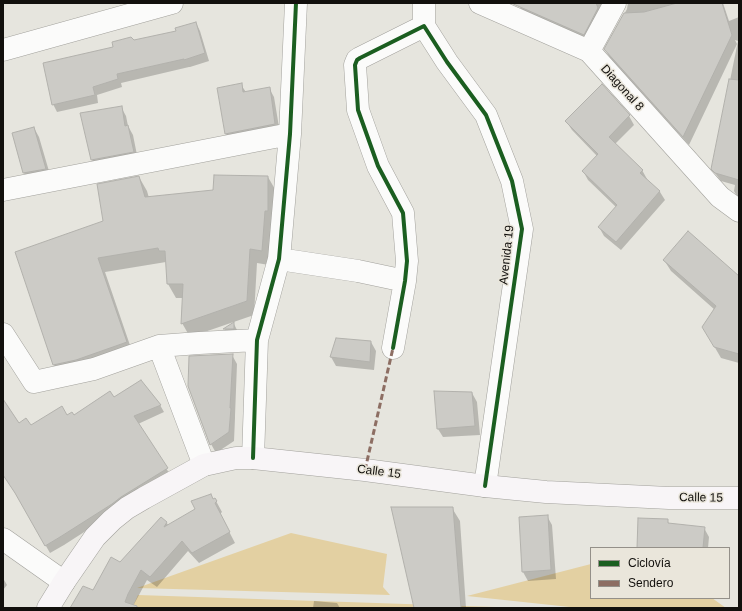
<!DOCTYPE html>
<html>
<head>
<meta charset="utf-8">
<style>
	body { margin:0 }
	#map { position:relative; width:742px; height:611px; overflow:hidden; background:#e6e5de; font-family:Helvetica,sans-serif }
	canvas { display:block }
	.frame { position:absolute; inset:0; border:4px solid #12100d; pointer-events:none }
	.legend { position:absolute; left:590px; top:547px; width:140px; height:52px; box-sizing:border-box; background:#eae6db; border:1px solid #949089; margin:0; padding:5px 7px; list-style:none; font-size:12px; color:#12100d }
	.legend li { display:flex; align-items:center; gap:8px; height:20px }
	.legend b { width:20px; border:1px solid #949089 }
</style>
</head>
<body>
<div id="map">
<canvas width="742" height="611"></canvas>
<div class="frame"></div>
<ul class="legend">
<li><b style="height:5px;background:#1b5e20"></b>Ciclovía</li>
<li><b style="height:5px;background:#8d6e63"></b>Sendero</li>
</ul>
</div>
<script>
const c = document.querySelector('canvas').getContext('2d');
c.lineJoin = 'round';
function paint(path, color) { c.fillStyle = color; c.fill(path, 'evenodd'); }
const poly = rows => new Path2D(rows.map(r => 'M' + r).join(''));
function strokePath(path, color, width, dash) { c.strokeStyle = color; c.lineWidth = width; c.lineCap = dash ? 'butt' : 'round'; c.setLineDash(dash || []); c.stroke(path); }
function label(font, color, halo, rows, align = 'center') {
  c.font = font + ' Helvetica,sans-serif'; c.lineWidth = 3; c.setLineDash([]); c.textBaseline = 'middle'; c.strokeStyle = halo; c.fillStyle = color; for (const [text, x, y, turn = 0] of rows) {
    c.save(); c.translate(x, y); c.rotate((+turn || 0) * Math.PI / 180); c.textAlign = isNaN(turn) ? turn : align; if (halo) c.strokeText(text, 0, 0); c.fillText(text, 0, 0); c.restore();
  }
}
const green = poly([
	[291,533,387,554,383,587,390,595,137,588],
	[591,564,591,598,712,598,726,608,579,608,467,596],
	[138,595,525,608,132,608]
]);
const shadow = poly([
	[522,3,611,3,589,43,525,15,520,7],
	[628,3,723,3,729,21,739,17,739,200,734,191,735,185,721,181,712,169,738,41,735,40,737,44,689,145,610,58,605,49,627,9],
	[196,23,200,31,209,61,190,67,189,67,121,83,122,87,97,95,98,103,57,112,53,104,114,48,134,41,177,32],
	[241,85,246,92,269,88,274,97,280,133,231,143,226,134],
	[121,107,126,116,128,126,133,135,138,160,97,169,92,160],
	[629,116,634,125,615,144,642,170,647,179,646,180,660,192,665,200,621,250,604,236,599,227,616,207,588,180,583,171,597,156,572,130,566,121],
	[34,128,39,137,51,178,29,182,24,173,13,134],
	[139,177,147,191,149,198,214,191,268,177,276,191,269,265,257,263,254,315,190,337,182,323,183,298,176,298,168,284,166,262,105,272,134,357,62,379,54,365,104,222],
	[664,260,739,277,739,363,721,358,703,327,715,310,671,271],
	[234,324,238,332,229,338,224,330],
	[337,339,371,342,376,351,374,370,336,366,331,357],
	[232,355,237,364,235,416,235,418,234,441,216,453,211,444],
	[472,393,477,402,480,435,443,437,438,429],
	[114,399,160,405,164,412,138,424,171,476,64,545,50,553,12,487,3,475,3,401,19,425,31,426,67,416,73,416],
	[213,500,216,501,222,512,220,514,235,543,199,563,188,551,157,587,147,580,132,608,72,608,94,591,120,563,166,522,169,526],
	[452,508,460,521,466,608,415,608],
	[547,516,552,525,556,579,528,581,523,572],
	[667,520,669,524,704,528,709,537,708,548,638,548],
	[3,578,7,585,3,590],
	[314,601,337,603,340,608,313,608]
]);
const building = poly([
	[511,3,596,3,598,8,584,35,511,3],
	[677,3,722,3,732,35,683,137,604,49,624,13,644,12,677,3],
	[196,22,205,53,184,60,184,59,117,74,118,79,93,87,95,95,52,105,43,63,113,47,112,42,131,37,134,40,176,31,175,28,196,22],
	[729,79,739,80,739,180,715,173,711,169,729,79],
	[242,83,243,92,270,87,275,124,225,134,217,88,242,83],
	[602,84,630,115,609,137,643,170,640,173,660,191,616,242,598,227,617,205,582,171,598,154,565,121,602,84],
	[122,106,125,126,128,125,134,152,91,160,80,113,122,106],
	[34,127,46,169,23,173,12,133,34,127],
	[214,175,268,176,268,211,265,211,262,251,250,249,247,301,181,324,183,284,167,284,165,251,159,251,158,248,98,258,127,342,76,360,53,365,15,252,103,221,97,184,139,176,145,197,213,190,214,175],
	[688,231,739,276,739,354,714,347,702,327,716,306,663,260,688,231],
	[234,322,234,329,223,329,234,322],
	[336,338,371,341,370,362,330,357,336,338],
	[233,354,230,408,231,408,229,432,210,445,188,386,189,356,233,354],
	[141,380,161,405,134,416,168,468,121,497,112,504,60,537,45,546,15,493,3,475,3,399,19,423,26,418,31,425,62,406,67,415,72,412,74,415,110,391,114,397,141,380],
	[434,391,472,392,475,426,437,429,434,391],
	[211,494,213,499,215,498,217,501,215,503,230,532,192,553,182,541,150,577,141,570,128,594,125,602,137,606,137,608,70,608,83,586,93,590,111,557,120,562,161,517,167,522,164,527,195,509,191,501,211,494],
	[391,507,453,507,461,608,414,608,391,507],
	[548,515,551,570,522,572,519,517,548,515],
	[638,518,668,519,668,523,705,527,703,548,637,548,638,518]
]);
const street = poly([
	[480,3,589,51,720,197,739,211],
	[424,26,447,62,486,115,512,181,522,229,485,486],
	[424,26,424,3],
	[3,50,172,3],
	[589,51,615,3],
	[3,190,290,134],
	[279,259,358,271,405,281],
	[3,334,34,382,94,369,159,346,199,343,257,340],
	[159,346,204,465],
	[393,348,405,281,407,261,403,213,378,166,358,110,355,65,357,60,360,58,424,26],
	[253,458,257,340,279,259,290,134,296,3],
	[3,539,64,582]
]);
const secondary = poly([
	[48,608,64,582,95,537,112,520,127,508,144,498,204,465,236,458,253,458,365,470,485,486,546,492,669,498,739,498]
]);
const quiet = poly([
	[365,470,393,348]
]);
const cycleway = poly([
	[393,348,405,281,407,261,403,213,378,166,358,110,355,65,357,60,360,58,424,26,447,62,486,115,512,181,522,229,485,486],
	[253,458,257,340,279,259,290,134,296,3]
]);
const streetNames = [
	["Diagonal 8",622,88,48],
	["Avenida 19",507,255,-84],
	["Calle 15",379,472,7],
	["Calle 15",701,498,1]
];
paint(green, '#e3d0a2');
paint(shadow, '#0003');
paint(building, '#cccbc6');
strokePath(building, '#b2b1ac', 1);
strokePath(street, '#a2a19c', 23);
strokePath(secondary, '#a2a19c', 23);
strokePath(street, '#fbfbfa', 22);
strokePath(secondary, '#f8f5f7', 22);
strokePath(quiet, '#8d6e63', 3, [6, 3]);
strokePath(cycleway, '#1b5e20', 4);
label('12px', '#12100d', '#eae6db', streetNames);
</script>
</body>
</html>
